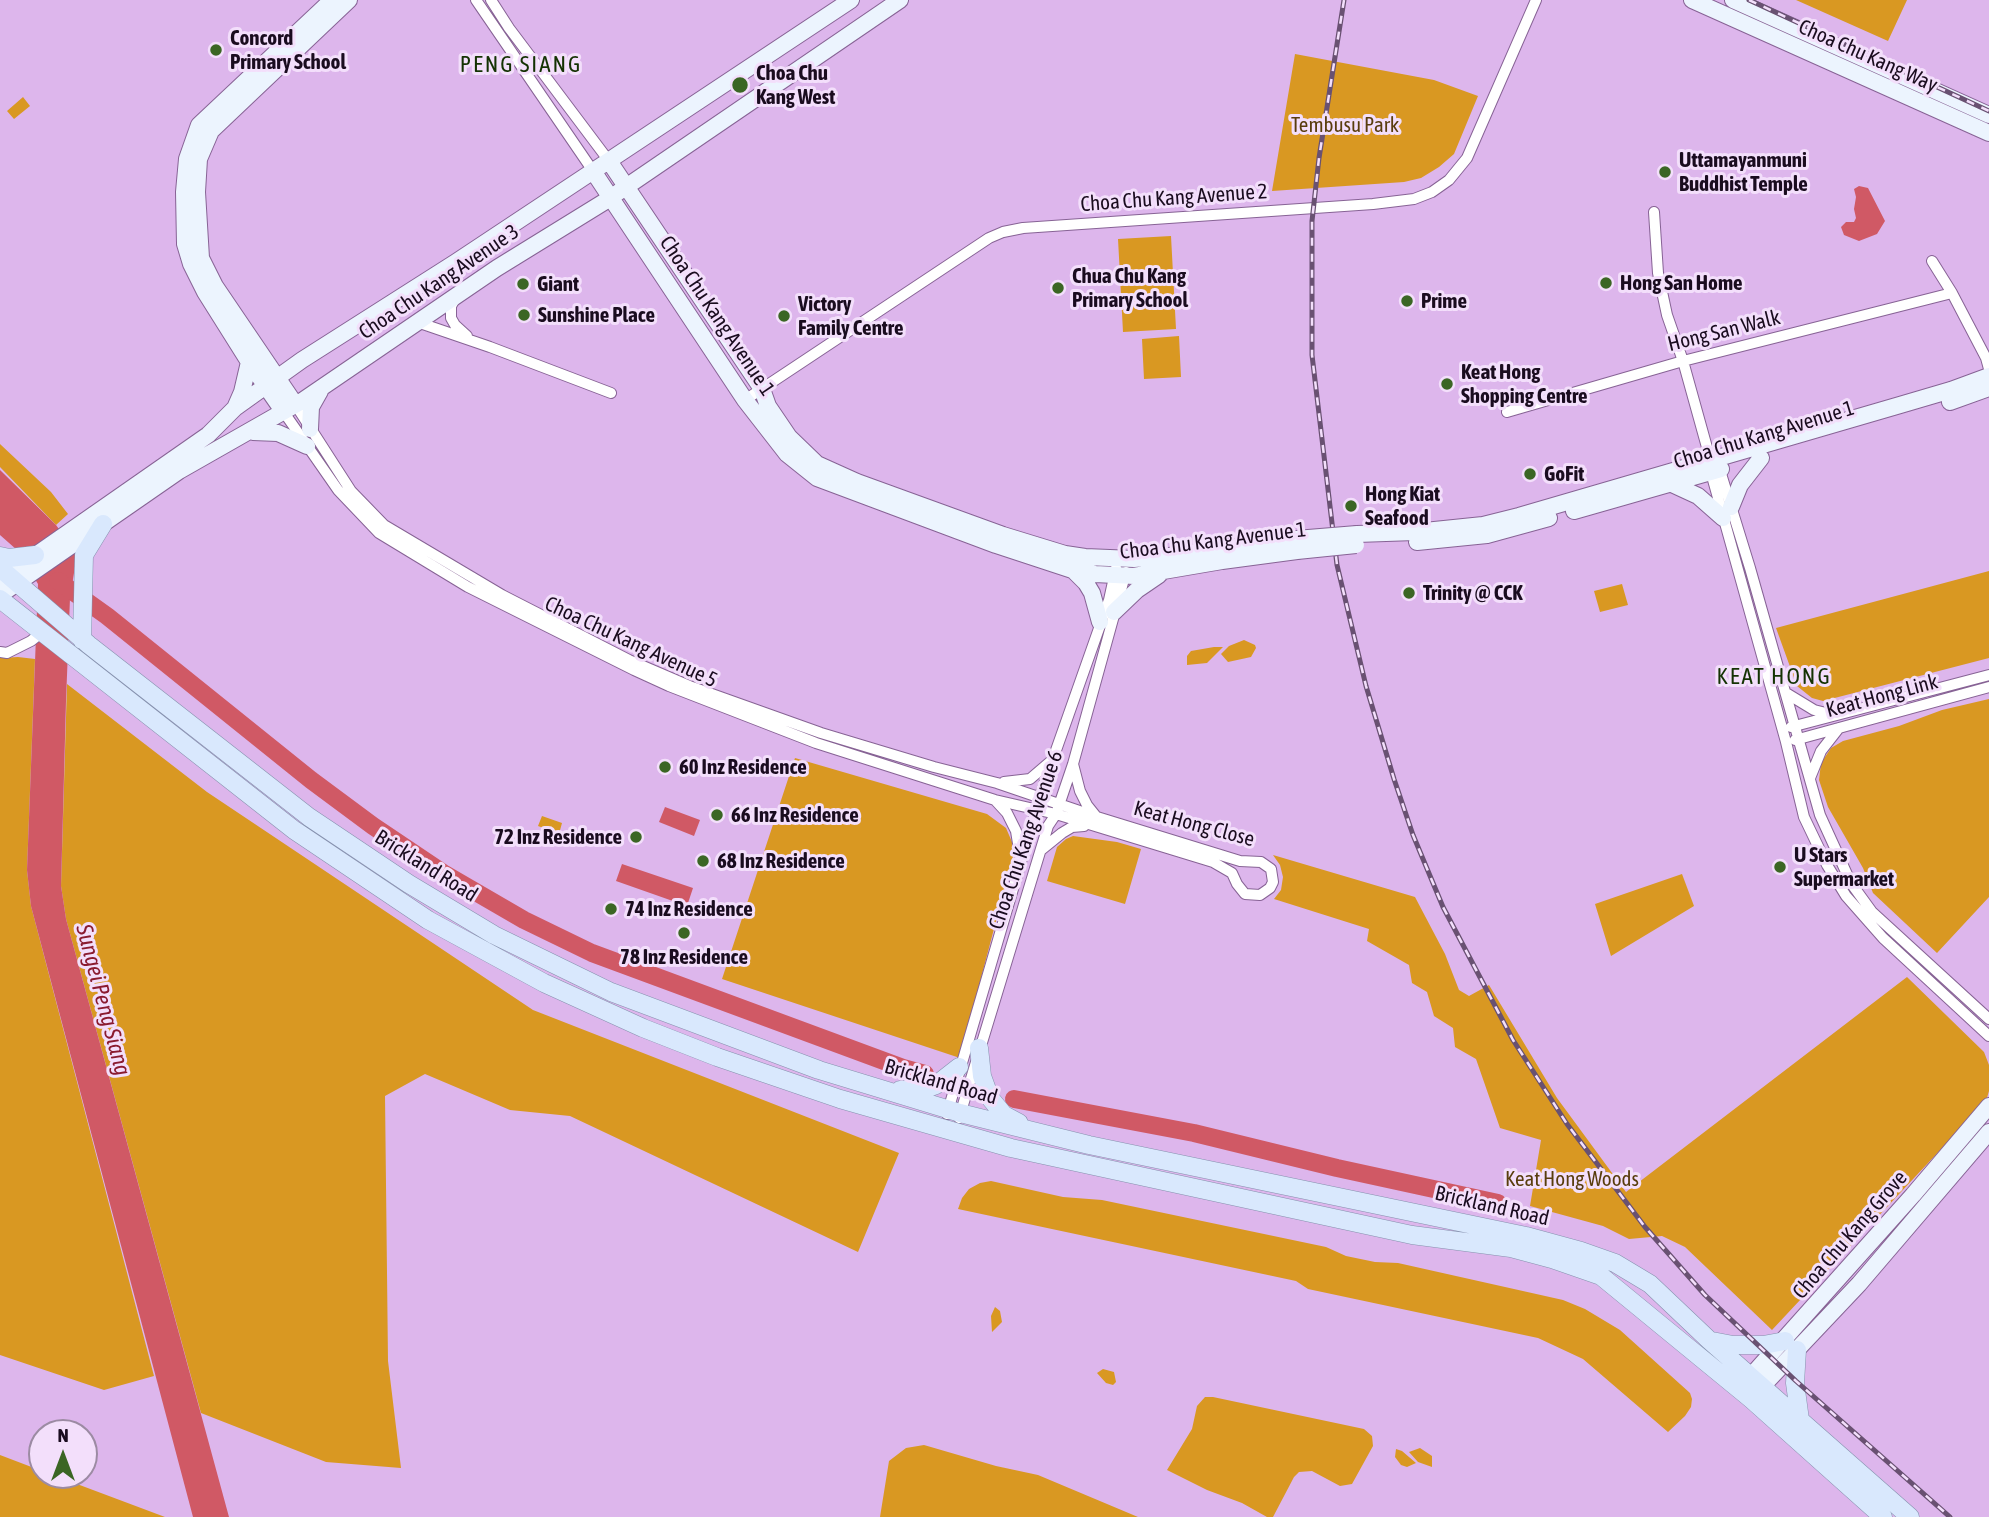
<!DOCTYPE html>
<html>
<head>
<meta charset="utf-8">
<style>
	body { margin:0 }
	#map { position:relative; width:1989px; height:1517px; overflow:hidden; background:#ddb6ec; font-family:"Asap Condensed",sans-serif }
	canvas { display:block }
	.north { position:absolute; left:28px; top:1419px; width:70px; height:70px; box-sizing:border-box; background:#f3dffb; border:2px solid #9c8ba3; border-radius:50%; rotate:0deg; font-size:19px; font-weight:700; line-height:28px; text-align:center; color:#1a0c1f }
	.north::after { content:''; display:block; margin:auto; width:24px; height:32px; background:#3b6624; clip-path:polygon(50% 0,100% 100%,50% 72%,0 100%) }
</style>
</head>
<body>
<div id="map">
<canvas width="1989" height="1517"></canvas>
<div class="north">N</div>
</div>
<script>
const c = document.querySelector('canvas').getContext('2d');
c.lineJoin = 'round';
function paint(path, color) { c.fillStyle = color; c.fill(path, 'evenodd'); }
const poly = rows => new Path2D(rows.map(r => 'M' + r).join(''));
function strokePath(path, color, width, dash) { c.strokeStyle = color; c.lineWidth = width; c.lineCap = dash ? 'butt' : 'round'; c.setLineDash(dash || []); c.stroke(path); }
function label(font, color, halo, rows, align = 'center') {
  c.font = font + ' "Asap Condensed",sans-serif'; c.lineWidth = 6; c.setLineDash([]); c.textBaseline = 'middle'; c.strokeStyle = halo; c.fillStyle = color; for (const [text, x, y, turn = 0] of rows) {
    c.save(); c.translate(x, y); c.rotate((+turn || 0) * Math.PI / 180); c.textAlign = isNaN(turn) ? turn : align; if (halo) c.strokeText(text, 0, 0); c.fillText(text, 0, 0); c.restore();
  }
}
const green = poly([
	[1796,0,1907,0,1888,41],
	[1295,54,1434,80,1478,96,1454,154,1439,167,1421,178,1404,182,1272,191],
	[23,97,30,106,14,119,7,111],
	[1171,236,1176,329,1123,332,1118,239],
	[1179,336,1181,377,1144,379,1142,339],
	[0,444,51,492,68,514,56,525,0,467],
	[1989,571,1989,658,1823,701,1812,698,1797,686,1776,628],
	[1622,584,1628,605,1600,612,1594,591],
	[1244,640,1255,645,1256,648,1251,657,1228,662,1221,654,1229,646],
	[1214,647,1223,647,1207,663,1187,665,1187,656,1191,651],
	[18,657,35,659,27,870,31,906,154,1376,104,1390,0,1355,0,658],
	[67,684,207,792,533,1010,899,1153,858,1252,570,1116,510,1110,425,1074,385,1096,388,1361,401,1468,326,1462,201,1413,66,919,61,886],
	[1989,699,1989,897,1937,953,1873,893,1863,868,1828,807,1819,780,1821,763,1831,748,1843,741,1899,726,1942,710],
	[795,758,987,814,1006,828,1015,849,960,1058,722,979],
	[542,816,562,823,559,834,538,826],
	[1073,836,1117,842,1141,849,1125,904,1047,881,1057,847,1066,839],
	[1273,855,1415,897,1445,954,1459,990,1469,996,1489,985,1557,1098,1626,1192,1907,977,1984,1052,1989,1065,1989,1091,1986,1101,1772,1330,1685,1247,1662,1236,1629,1239,1603,1226,1530,1206,1541,1140,1500,1128,1476,1059,1455,1047,1453,1028,1434,1016,1427,992,1412,983,1409,965,1367,941,1369,929,1274,899,1281,890,1283,877,1280,865],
	[1682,874,1694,906,1611,956,1595,904],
	[991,1181,1063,1197,1102,1200,1326,1247,1346,1256,1375,1262,1398,1263,1563,1300,1585,1309,1620,1330,1690,1393,1692,1399,1691,1407,1685,1416,1668,1432,1583,1359,1538,1338,1308,1289,1296,1281,958,1209,962,1198,969,1189,980,1183],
	[995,1307,1000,1311,1002,1322,992,1332,991,1316],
	[1103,1369,1114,1372,1116,1382,1113,1385,1106,1383,1097,1373],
	[1205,1397,1213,1397,1364,1429,1372,1436,1373,1446,1352,1484,1340,1486,1312,1471,1299,1472,1294,1477,1273,1517,1267,1517,1242,1503,1207,1490,1167,1470,1192,1429,1197,1406],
	[924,1445,996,1466,1038,1475,1138,1517,880,1517,889,1461,906,1448],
	[1420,1448,1432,1456,1432,1467,1418,1462,1409,1452],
	[1396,1449,1402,1451,1416,1463,1407,1467,1401,1465,1395,1457],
	[0,1455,42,1471,42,1475,53,1475,165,1517,0,1517]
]);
const water = poly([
	[1859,186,1868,188,1885,221,1877,234,1859,241,1844,235,1841,227,1846,222,1854,222,1856,218,1854,209,1856,197,1854,189],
	[0,470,56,525,77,554,70,598,66,701,61,886,66,919,229,1517,193,1517,31,906,27,870,38,584,17,550,0,535],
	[665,807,700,820,694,836,659,822],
	[622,864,693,888,687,906,616,881]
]);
const river = poly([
	[58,581,107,616,311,780,373,826,443,873,524,920,592,953,903,1068,925,1074],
	[1014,1099,1194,1133,1337,1168,1498,1203]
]);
const street = poly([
	[476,0,593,171],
	[491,0,509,28,609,161],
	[1654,212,1658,273,1667,315,1683,361,1708,451,1708,462,1786,742,1804,817,1827,865,1846,896,1883,938,1989,1036],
	[1932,261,1952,293,1986,358,1989,369],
	[456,297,451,306,451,318,455,325,467,336],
	[417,322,490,347,611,393],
	[745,400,989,238,1003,232,1023,228,1373,204,1414,199,1432,192,1449,180,1467,158,1536,0],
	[283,411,338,490,379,533,468,587,634,670,669,686,816,743,995,800,1056,814,1213,862,1232,873,1237,884,1245,894,1260,895,1270,888,1273,882,1271,869,1261,862,1240,861,1097,817,997,783,934,767,821,733,692,687,629,660,502,595,384,525,351,491,295,404],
	[1507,412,1683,361,1952,293],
	[1718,464,1750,568,1820,815,1851,883,1872,912,1989,1019],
	[0,652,7,653,31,641,41,633],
	[1786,693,1814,710,1834,715],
	[1791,727,1989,675],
	[1795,740,1989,687],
	[1073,764,1080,791,1087,805,1095,815],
	[1810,778,1821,751,1839,728],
	[1004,782,1030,779,1051,761],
	[995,800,1007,813,1016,831,1020,856],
	[1041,850,1062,833,1072,827,1084,826],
	[947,1114,1042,790,1109,600,1116,568],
	[959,1118,1040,852,1048,826,1056,814,1073,764,1126,572]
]);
const secondary = poly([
	[1692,0,1989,133],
	[1733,0,1989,115],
	[609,161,762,389,768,406,789,437,817,464,857,482,1003,535,1065,554,1085,557,1134,559,1169,556,1296,539],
	[593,171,745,400,787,454,817,478,996,545,1072,570,1095,574,1134,576,1222,561,1297,551],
	[1950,402,1989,388],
	[295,404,215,286,201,258,197,192,199,159,211,131,349,0],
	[235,408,242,392,249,362],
	[283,411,249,362,205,292,191,264,185,244,184,192,187,159,199,125,332,0],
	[310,429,311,407,320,391],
	[253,432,278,433,307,446],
	[1672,484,1698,496,1723,518],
	[1731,507,1740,485,1761,458],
	[1574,511,1721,469],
	[1357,534,1415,532,1483,525,1519,516,1900,405,1951,390,1989,376],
	[1417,542,1487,535,1549,518],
	[1073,570,1086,583,1092,593,1100,622],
	[0,580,208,435,235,408,302,360,456,262,851,0],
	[0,595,179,471,302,401,497,268,604,202,900,0],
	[1114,612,1137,590,1159,575],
	[1743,1385,1913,1195,1989,1106],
	[1755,1394,1859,1284,1989,1132]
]);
const primary = poly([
	[0,556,9,558,35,555],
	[0,568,89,645,309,817,409,884,494,935,611,992,819,1070,960,1113,1089,1145,1526,1236,1581,1251,1615,1263,1650,1284,1709,1340,1910,1517],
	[0,599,294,830,428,920,544,983,643,1028,717,1057,840,1099,1011,1148,1412,1235,1511,1248,1552,1259,1601,1276,1751,1399,1883,1517],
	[82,640,84,555,103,524],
	[979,1048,982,1076,990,1098,1004,1115,1019,1123],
	[900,1090,925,1089,936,1085,959,1067],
	[1712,1341,1733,1345,1763,1345,1785,1341],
	[1797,1350,1795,1383,1800,1420]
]);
const rail = poly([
	[1344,0,1319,158,1312,221,1312,355,1337,565,1366,686,1394,779,1413,835,1443,907,1513,1040,1567,1124,1645,1227,1705,1295,1796,1381,1950,1517],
	[1749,0,1989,111]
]);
const secondaryBridge = poly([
	[1296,539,1357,534],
	[1297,551,1356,545]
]);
const markers = [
	[216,50,7,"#3b6624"],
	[740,85,9,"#3b6624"],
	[1665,172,7,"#3b6624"],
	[1606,283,7,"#3b6624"],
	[523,284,7,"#3b6624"],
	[1058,288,7,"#3b6624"],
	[1407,301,7,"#3b6624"],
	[524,315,7,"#3b6624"],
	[784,316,7,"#3b6624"],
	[1447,384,7,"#3b6624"],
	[1530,474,7,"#3b6624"],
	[1351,506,7,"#3b6624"],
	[1409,593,7,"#3b6624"],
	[665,767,7,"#3b6624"],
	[717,815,7,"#3b6624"],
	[636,837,7,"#3b6624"],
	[703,861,7,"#3b6624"],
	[1780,867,7,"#3b6624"],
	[611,909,7,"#3b6624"],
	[684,933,7,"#3b6624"]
];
const poiNames = [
	["Concord",230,38],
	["Primary School",230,62],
	["Choa Chu",756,73],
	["Kang West",756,97],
	["Uttamayanmuni",1679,160],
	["Buddhist Temple",1679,184],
	["Chua Chu Kang",1072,276],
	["Primary School",1072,300],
	["Hong San Home",1620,283],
	["Giant",537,284],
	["Prime",1421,301],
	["Victory",798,304],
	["Family Centre",798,328],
	["Sunshine Place",538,315],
	["Keat Hong",1461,372],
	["Shopping Centre",1461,396],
	["GoFit",1544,474],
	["Hong Kiat",1365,494],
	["Seafood",1365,518],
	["Trinity @ CCK",1423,593],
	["60 Inz Residence",679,767],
	["66 Inz Residence",731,815],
	["72 Inz Residence",622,837,"right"],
	["U Stars",1794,855],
	["Supermarket",1794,879],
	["68 Inz Residence",717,861],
	["74 Inz Residence",625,909],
	["78 Inz Residence",684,957,"center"]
];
const streetNames = [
	["Choa Chu Kang Way",1868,56,24],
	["Choa Chu Kang Avenue 2",1174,198,-4],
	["Choa Chu Kang Avenue 3",439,282,-34],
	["Choa Chu Kang Avenue 1",717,316,56],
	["Hong San Walk",1724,331,-14],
	["Choa Chu Kang Avenue 1",1764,435,-17],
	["Choa Chu Kang Avenue 1",1213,541,-7],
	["Choa Chu Kang Avenue 5",631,642,25],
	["Keat Hong Link",1882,696,-15],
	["Keat Hong Close",1194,824,15],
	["Choa Chu Kang Avenue 6",1026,840,-71],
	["Brickland Road",426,866,32],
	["Brickland Road",941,1082,16],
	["Brickland Road",1492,1206,13],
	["Choa Chu Kang Grove",1850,1235,-49]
];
const parkNames = [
	["Tembusu Park",1345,125],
	["Keat Hong Woods",1572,1179]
];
const neighbourhoodNames = [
	["PENG SIANG",521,65],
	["KEAT HONG",1774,677]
];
const waterNames = [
	["Sungei Peng Siang",103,1000,75]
];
paint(green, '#d99822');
paint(water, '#d05965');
strokePath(river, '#d05965', 18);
strokePath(street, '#876395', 12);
strokePath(secondary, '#876395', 18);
strokePath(primary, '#8691ae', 19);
strokePath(street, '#fff', 10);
strokePath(secondary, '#ecf4fe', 16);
strokePath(primary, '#d9e8fd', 18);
strokePath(rail, '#695172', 5);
strokePath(rail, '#f3dffb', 2.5, [8]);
strokePath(secondaryBridge, '#876395', 18, []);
strokePath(secondaryBridge, '#ecf4fe', 16);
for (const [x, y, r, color] of markers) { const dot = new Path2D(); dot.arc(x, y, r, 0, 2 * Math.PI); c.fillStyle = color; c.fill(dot); strokePath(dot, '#f3dffb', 2.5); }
label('bold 21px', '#1a0c1f', '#f3dffb', poiNames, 'left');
label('21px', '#1a0c1f', '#f3dffb', streetNames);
label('21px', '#593d0d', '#f3dffb', parkNames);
c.letterSpacing = '2px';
label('23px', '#143203', '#f3dffb', neighbourhoodNames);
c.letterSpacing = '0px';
label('italic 23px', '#8a1b30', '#f3dffb', waterNames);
</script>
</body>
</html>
